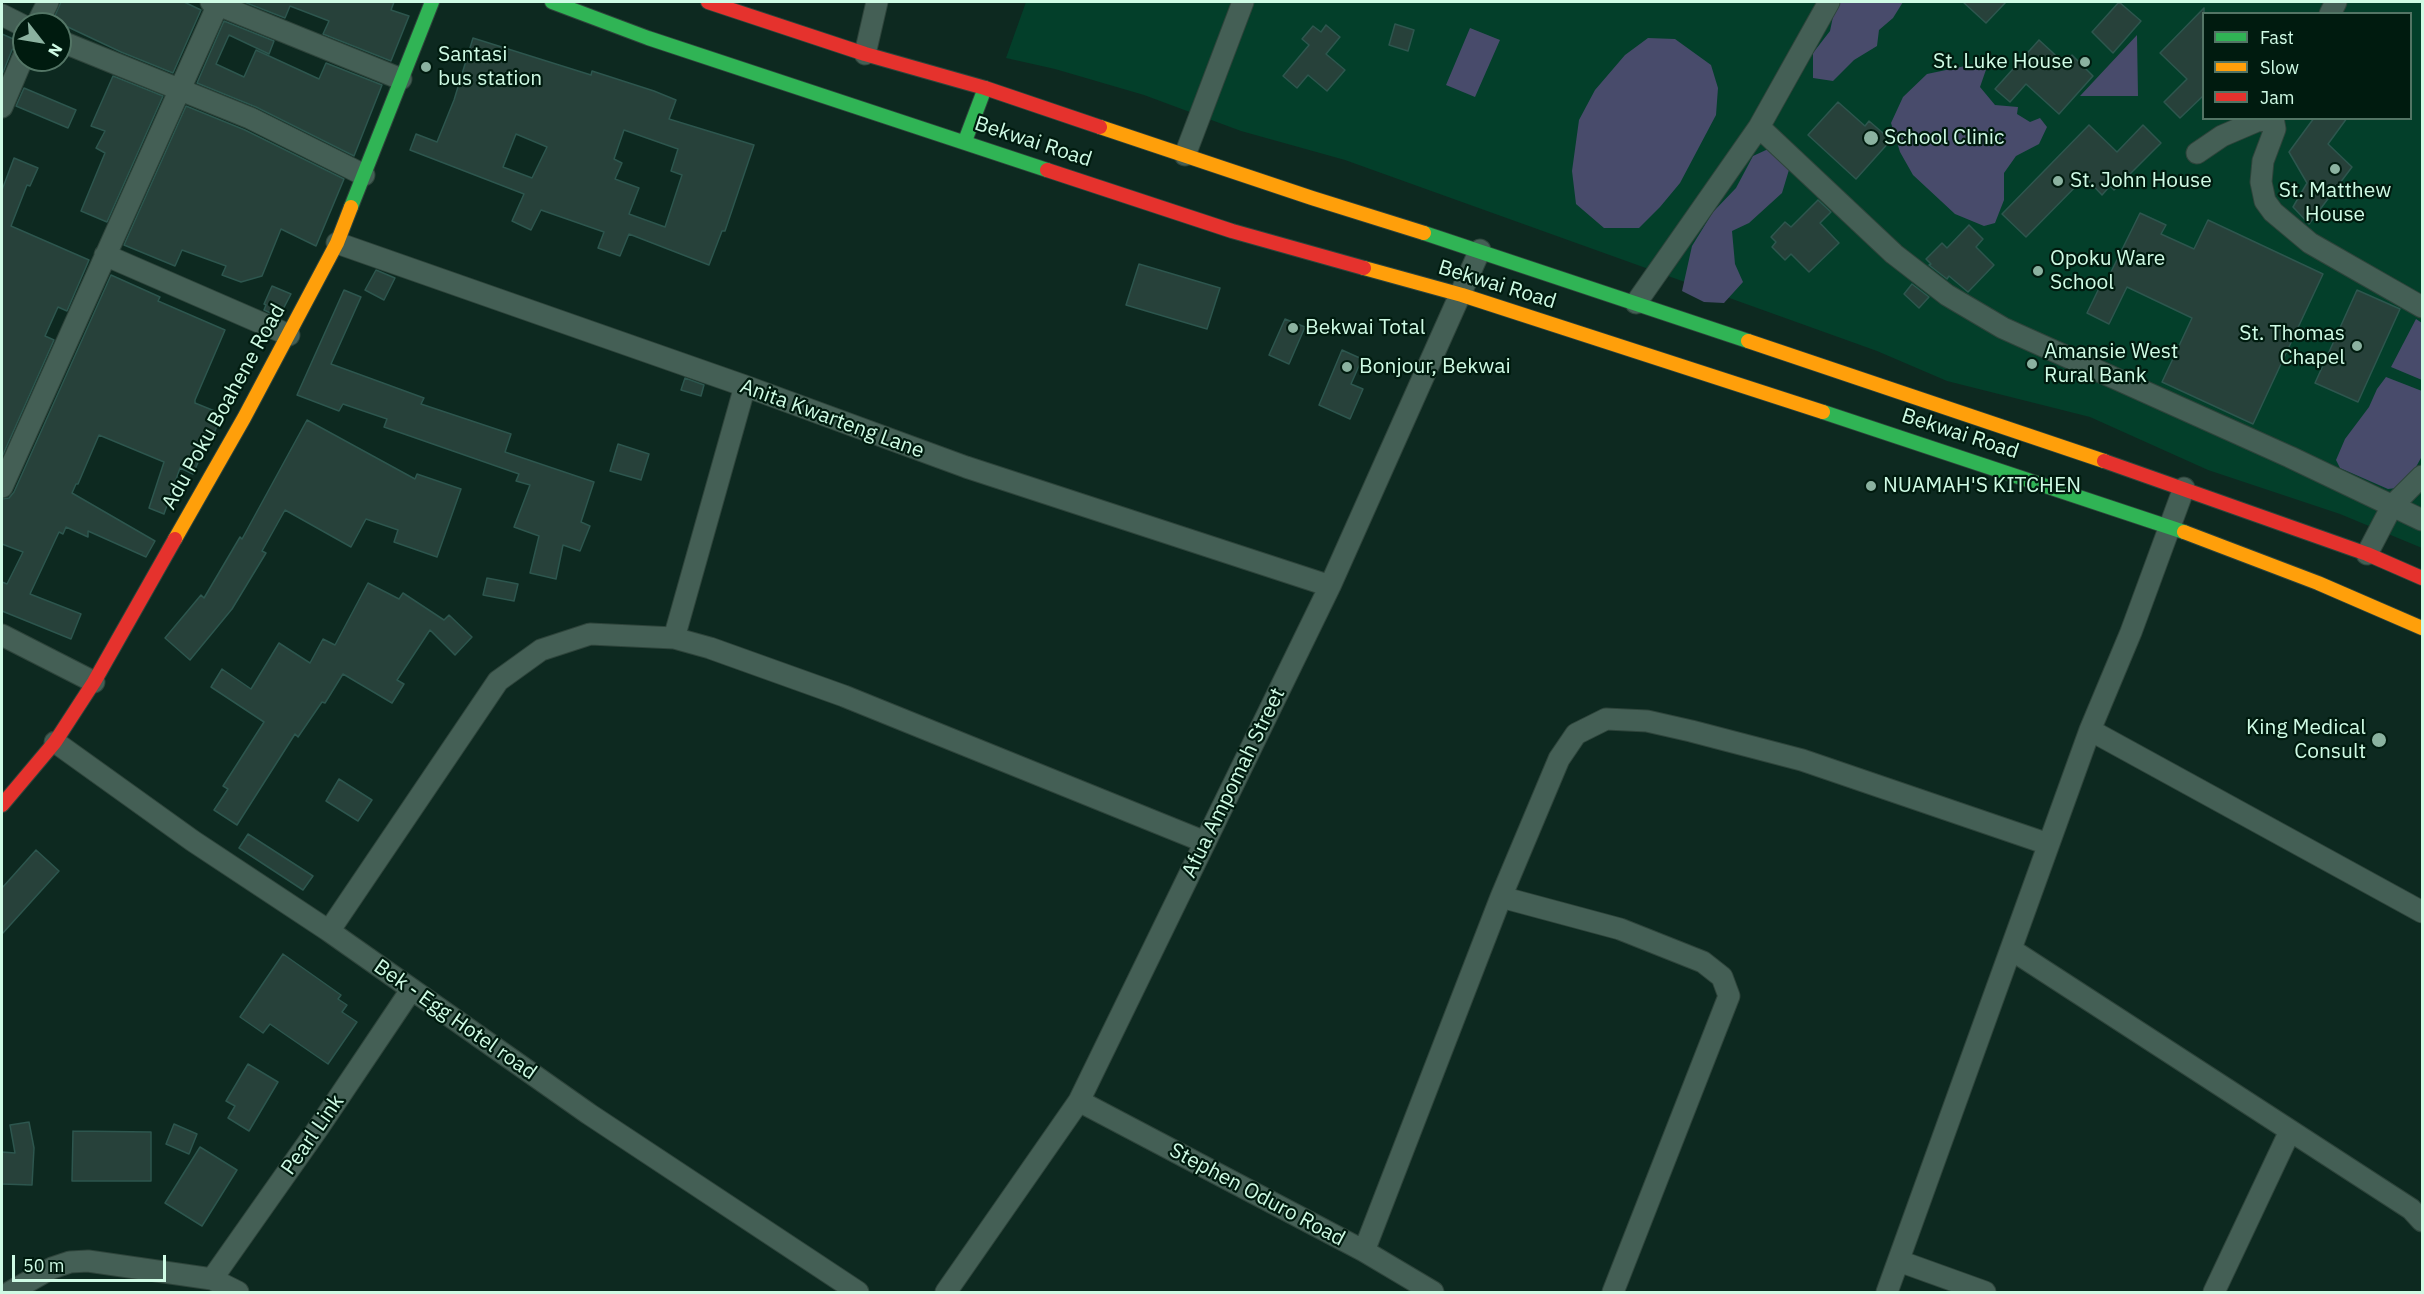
<!DOCTYPE html>
<html>
<head>
<meta charset="utf-8">
<style>
	body { margin:0 }
	#map { position:relative; width:2424px; height:1294px; overflow:hidden; background:#0d2920; font-family:"IBM Plex Sans",sans-serif }
	canvas { display:block }
	.frame { position:absolute; inset:0; border:3px solid #cffbe5; pointer-events:none }
	.legend { position:absolute; left:2202px; top:12px; width:210px; height:108px; box-sizing:border-box; background:#001b0f; border:2px solid #537565; margin:0; padding:8px 10px; list-style:none; font-size:18px; color:#cffbe5 }
	.legend li { display:flex; align-items:center; gap:12px; height:30px }
	.legend b { width:30px; border:2px solid #537565 }
	.north { position:absolute; left:12px; top:12px; width:60px; height:60px; box-sizing:border-box; background:#001b0f; border:2px solid #537565; border-radius:50%; rotate:121deg; font-size:16px; font-weight:700; line-height:24px; text-align:center; color:#cffbe5 }
	.north::after { content:''; display:block; margin:auto; width:21px; height:27px; background:#8bb2a0; clip-path:polygon(50% 0,100% 100%,50% 72%,0 100%) }
	.scale { position:absolute; left:12px; top:1255px; width:154px; height:27px; box-sizing:border-box; border:3px solid #cffbe5; border-top:0; padding-left:8px; font-size:18px; line-height:21px; white-space:nowrap; color:#cffbe5; -webkit-text-stroke:4px #001b0f; paint-order:stroke }
</style>
</head>
<body>
<div id="map">
<canvas width="2424" height="1294"></canvas>
<div class="frame"></div>
<ul class="legend">
<li><b style="height:8px;background:#30b455"></b>Fast</li>
<li><b style="height:8px;background:#ff9f0a"></b>Slow</li>
<li><b style="height:8px;background:#e5322d"></b>Jam</li>
</ul>
<div class="north">N</div>
<div class="scale">50 m</div>
</div>
<script>
const c = document.querySelector('canvas').getContext('2d');
c.lineJoin = 'round';
function paint(path, color) { c.fillStyle = color; c.fill(path, 'evenodd'); }
const poly = rows => new Path2D(rows.map(r => 'M' + r).join(''));
function strokePath(path, color, width, dash) { c.strokeStyle = color; c.lineWidth = width; c.lineCap = dash ? 'butt' : 'round'; c.setLineDash(dash || []); c.stroke(path); }
function label(font, color, halo, rows, align = 'center') {
  c.font = font + ' "IBM Plex Sans",sans-serif'; c.lineWidth = 4.5; c.setLineDash([]); c.textBaseline = 'middle'; c.strokeStyle = halo; c.fillStyle = color; for (const [text, x, y, turn = 0] of rows) {
    c.save(); c.translate(x, y); c.rotate((+turn || 0) * Math.PI / 180); c.textAlign = isNaN(turn) ? turn : align; if (halo) c.strokeText(text, 0, 0); c.fillText(text, 0, 0); c.restore();
  }
}
const built = poly([
	[1026,2,2422,2,2422,548,2340,514,2208,470,2090,417,1947,381,1877,351,1345,160,1241,131,1144,95,1055,69,1006,58],
	[2204,14,2410,14,2410,118,2204,118]
]);
const green = poly([
	[1840,2,1903,2,1893,18,1879,30,1877,46,1854,60,1833,81,1813,78,1813,53,1830,31,1835,7],
	[1470,28,1500,40,1475,97,1446,85],
	[2137,35,2138,96,2080,96],
	[1648,38,1675,39,1711,65,1718,88,1716,115,1680,183,1660,207,1639,228,1604,228,1576,204,1572,171,1579,120,1595,90,1625,55],
	[1989,61,1980,87,1995,105,2018,107,2017,114,2030,122,2040,118,2047,127,2039,144,2016,156,2004,173,2004,200,1995,223,1984,226,1955,214,1913,175,1900,152,1891,123,1903,97,1927,74],
	[1766,150,1795,150,1782,193,1749,223,1732,231,1735,264,1743,282,1724,303,1704,302,1682,291,1692,246,1713,212,1736,188,1753,156],
	[2416,319,2422,323,2422,380,2391,367],
	[2386,377,2422,391,2422,456,2405,487,2388,489,2340,468,2336,460,2345,439,2369,407,2377,389]
]);
const building = poly([
	[61,2,184,2,201,10,173,73,121,52,53,20,61,2],
	[244,2,394,2,391,10,409,16,391,61,323,34,329,21,290,6,285,18,244,2],
	[1963,2,2006,2,1986,23,1963,2],
	[2119,2,2141,21,2113,53,2092,32,2119,2],
	[2204,8,2204,95,2180,118,2164,102,2187,79,2160,53,2204,8],
	[224,21,274,41,269,54,229,35,216,64,244,77,256,50,319,79,326,63,382,85,354,156,256,107,197,83,224,21],
	[1395,24,1414,30,1408,51,1389,45,1395,24],
	[1326,25,1340,37,1326,54,1345,70,1327,91,1308,75,1297,88,1283,76,1309,45,1302,39,1313,26,1321,32,1326,25],
	[2,34,20,42,12,50,2,75,2,34],
	[473,38,591,75,592,71,654,91,676,100,669,119,754,145,725,231,722,231,709,265,629,234,620,256,598,248,604,232,541,210,531,230,512,221,524,194,410,150,416,134,437,142,454,100,473,38],
	[624,130,678,149,671,171,682,175,665,227,629,214,639,188,615,179,622,163,614,159,624,130],
	[516,134,547,147,532,178,503,167,516,134],
	[2039,40,2064,63,2072,55,2093,76,2059,114,2026,84,2010,102,1995,89,2039,40],
	[113,76,163,96,107,222,81,211,105,153,96,148,105,131,91,126,113,76],
	[24,88,76,110,68,128,16,106,24,88],
	[1838,102,1865,126,1869,121,1891,140,1856,179,1808,135,1838,102],
	[186,106,245,130,344,179,316,246,281,229,262,276,241,282,222,275,226,266,182,250,175,266,124,245,186,106],
	[2314,118,2347,118,2328,144,2352,167,2309,224,2293,207,2307,183,2289,152,2314,118],
	[2089,125,2117,152,2143,125,2161,143,2114,190,2110,186,2102,195,2085,177,2026,237,2002,214,2089,125],
	[14,158,38,168,30,186,27,185,11,226,89,260,67,311,58,307,45,336,54,340,2,457,2,190,14,158],
	[1818,200,1831,212,1820,223,1839,243,1809,272,1791,254,1785,260,1772,247,1776,242,1771,237,1785,222,1791,227,1818,200],
	[2140,213,2166,225,2161,234,2194,249,2208,220,2323,274,2253,424,2162,382,2192,318,2127,287,2109,324,2087,313,2103,280,2106,282,2140,213],
	[1969,225,1983,239,1976,247,1994,265,1968,292,1949,276,1947,279,1929,265,1931,264,1926,259,1942,243,1947,248,1969,225],
	[1139,264,1220,288,1207,329,1126,305,1139,264],
	[376,270,395,278,384,300,365,290,376,270],
	[111,275,160,297,158,301,225,330,195,400,195,403,222,414,209,445,206,444,193,474,180,468,164,514,149,508,164,462,99,435,78,484,76,484,72,493,155,541,146,557,88,531,88,537,66,527,63,534,59,532,30,594,81,614,71,639,2,611,2,582,7,584,23,552,2,544,2,499,9,498,14,492,111,275],
	[1912,284,1929,297,1919,308,1904,294,1912,284],
	[272,286,291,294,279,317,264,310,266,305,264,304,272,286],
	[344,290,361,297,331,364,424,398,421,404,511,434,505,452,594,482,581,522,590,526,580,551,563,545,556,579,530,573,539,536,514,527,530,485,516,481,519,474,384,427,387,419,343,404,339,411,297,395,344,290],
	[2357,290,2400,309,2358,402,2315,383,2357,290],
	[1285,319,1305,327,1289,364,1269,355,1285,319],
	[1342,350,1362,359,1351,384,1363,389,1350,419,1319,405,1342,350],
	[685,378,704,385,701,396,681,390,685,378],
	[307,420,415,479,417,474,461,489,437,557,394,542,398,530,366,519,351,547,285,510,262,551,266,553,232,609,190,660,165,638,201,595,204,598,240,537,242,539,307,420],
	[618,444,649,454,641,480,610,471,618,444],
	[487,578,518,584,514,601,483,595,487,578],
	[368,583,399,599,403,593,444,620,449,615,472,637,455,655,430,630,397,680,404,684,392,703,343,674,325,703,322,702,298,737,295,734,237,825,214,810,228,789,223,786,264,722,211,687,222,669,251,689,279,643,310,663,323,639,335,645,368,583],
	[339,779,372,800,358,821,326,801,339,779],
	[248,834,313,876,303,890,239,848,248,834],
	[36,850,59,871,2,934,2,888,36,850],
	[283,954,341,995,338,999,347,1005,342,1012,357,1022,328,1064,270,1024,263,1033,240,1017,283,954],
	[248,1064,278,1082,249,1131,228,1118,235,1106,226,1101,248,1064],
	[29,1122,34,1148,32,1185,2,1184,2,1152,15,1153,10,1125,29,1122],
	[174,1124,197,1134,189,1154,166,1144,174,1124],
	[73,1131,151,1132,151,1181,72,1181,73,1131],
	[200,1147,237,1170,202,1226,165,1203,200,1147]
]);
const street = poly([
	[211,2,401,79],
	[2330,14,2336,2],
	[2,15,24,26],
	[37,24,48,2],
	[60,41,250,118,364,175],
	[865,54,877,2],
	[2,107,24,55],
	[2273,118,2275,129,2263,161,2261,182,2265,201,2273,212,2310,243,2422,307],
	[1759,127,1894,254,1947,295,2003,328,2290,457,2422,520],
	[2197,153,2222,136,2257,121,2272,119],
	[1185,155,1243,2],
	[337,243,745,386,966,467,1330,586],
	[105,255,289,335],
	[1636,303,1759,127,1829,2],
	[2,487,219,2],
	[2367,554,2392,506,2422,476],
	[2,635,94,682],
	[674,638,745,386],
	[2090,730,2422,912],
	[55,742,193,841,329,931,589,1114,858,1292],
	[1501,897,1620,929,1703,962,1722,977,1729,996,1613,1292],
	[329,931,498,681,541,650,590,634,674,638,710,648,844,696,1205,842],
	[2012,950,2411,1209,2422,1221],
	[1079,1101,1364,1251,1433,1292],
	[1364,1251,1501,897,1559,759,1576,734,1606,719,1647,721,1691,731,1802,760,2048,844],
	[1899,1261,1985,1292],
	[212,1279,319,1127,411,990],
	[10,1292,52,1268,70,1262,88,1261,212,1279,238,1292],
	[946,1292,1079,1101,1330,586,1480,250],
	[1887,1292,2090,730,2131,632,2184,488],
	[2214,1292,2290,1131]
]);
const fast = poly([
	[552,2,648,38,1047,170],
	[965,141,985,88],
	[351,207,432,2],
	[1424,233,1748,341],
	[1823,412,2184,532]
]);
const slow = poly([
	[1100,127,1312,198,1424,233],
	[1364,268,1462,295,1823,412],
	[1748,341,2104,461],
	[2184,532,2318,583,2422,628],
	[175,539,244,418,337,243,351,207]
]);
const jam = poly([
	[708,2,865,54,985,88,1100,127],
	[1047,170,1232,231,1364,268],
	[2104,461,2367,554,2422,578],
	[2,805,55,742,94,682,175,539]
]);
const markers = [
	[2085,62,6,"#8bb2a0"],
	[426,67,6,"#8bb2a0"],
	[1871,138,8,"#8bb2a0"],
	[2335,169,6,"#8bb2a0"],
	[2058,181,6,"#8bb2a0"],
	[2038,271,6,"#8bb2a0"],
	[1293,328,6,"#8bb2a0"],
	[2357,346,6,"#8bb2a0"],
	[2032,364,6,"#8bb2a0"],
	[1347,367,6,"#8bb2a0"],
	[1871,486,6,"#8bb2a0"],
	[2379,740,8,"#8bb2a0"]
];
const poiNames = [
	["Santasi",438,55],
	["bus station",438,79],
	["St. Luke House",2073,62,"right"],
	["School Clinic",1884,138],
	["St. John House",2070,181],
	["St. Matthew",2335,191,"center"],
	["House",2335,215,"center"],
	["Opoku Ware",2050,259],
	["School",2050,283],
	["Bekwai Total",1305,328],
	["St. Thomas",2345,334,"right"],
	["Chapel",2345,358,"right"],
	["Amansie West",2044,352],
	["Rural Bank",2044,376],
	["Bonjour, Bekwai",1359,367],
	["NUAMAH'S KITCHEN",1883,486],
	["King Medical",2366,728,"right"],
	["Consult",2366,752,"right"]
];
const streetNames = [
	["Bekwai Road",1033,142,18],
	["Bekwai Road",1497,285,17],
	["Adu Poku Boahene Road",224,407,-61],
	["Anita Kwarteng Lane",832,419,20],
	["Bekwai Road",1960,434,18],
	["Afua Ampomah Street",1234,783,-64],
	["Bek - Egg Hotel road",455,1020,35],
	["Pearl Link",313,1135,-55],
	["Stephen Oduro Road",1257,1195,28]
];
paint(built, '#033f2a');
paint(green, '#484b6b');
paint(building, '#27413a');
strokePath(building, '#2d564e', 1.5);
strokePath(street, '#2e443b', 23);
strokePath(fast, '#2e443b', 16);
strokePath(slow, '#2e443b', 16);
strokePath(jam, '#2e443b', 16);
strokePath(street, '#445f55', 21);
strokePath(fast, '#30b455', 14);
strokePath(slow, '#ff9f0a', 14);
strokePath(jam, '#e5322d', 14);
for (const [x, y, r, color] of markers) { const dot = new Path2D(); dot.arc(x, y, r, 0, 2 * Math.PI); c.fillStyle = color; c.fill(dot); strokePath(dot, '#001b0f', 2); }
label('21px', '#cffbe5', '#001b0f', poiNames, 'left');
label('21px', '#cffbe5', '#001b0f', streetNames);
</script>
</body>
</html>
